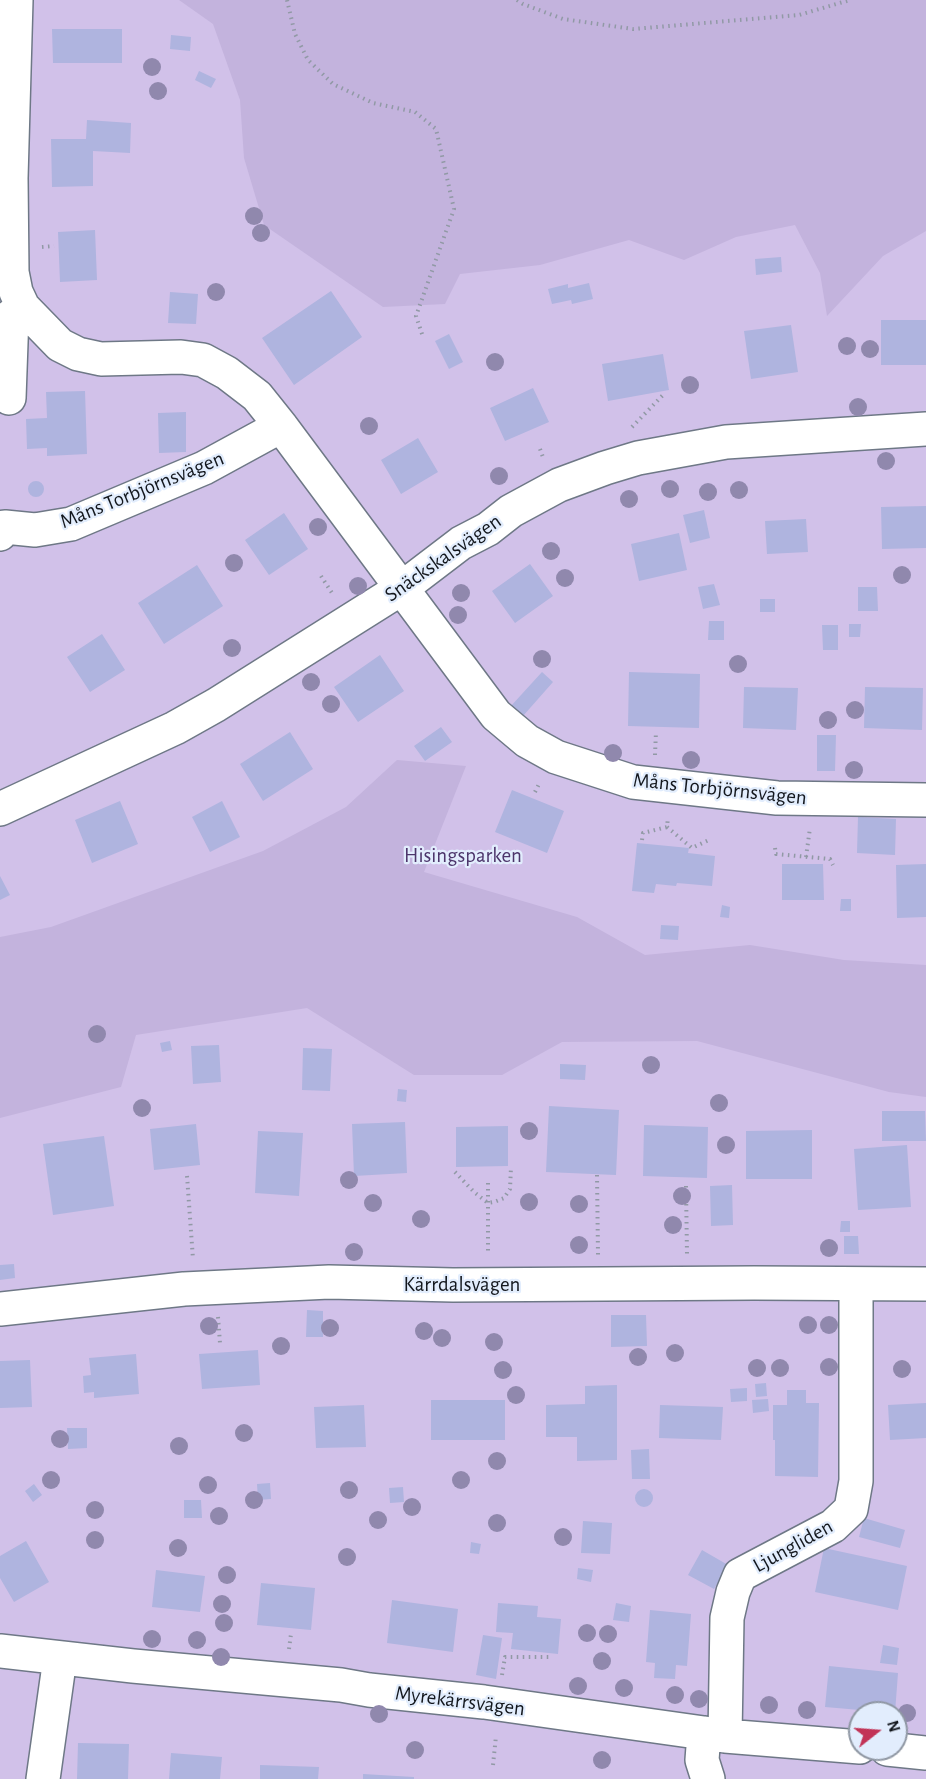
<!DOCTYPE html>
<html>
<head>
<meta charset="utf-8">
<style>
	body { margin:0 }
	#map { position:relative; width:926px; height:1779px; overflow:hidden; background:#e2edfd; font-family:"Alegreya Sans",sans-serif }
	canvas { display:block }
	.north { position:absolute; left:848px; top:1701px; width:60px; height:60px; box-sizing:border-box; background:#e2edfd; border:2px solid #8f97a3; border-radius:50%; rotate:73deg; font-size:16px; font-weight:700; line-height:24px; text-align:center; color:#13171d }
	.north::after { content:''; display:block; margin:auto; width:21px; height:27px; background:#c23357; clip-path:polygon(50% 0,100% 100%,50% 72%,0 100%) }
</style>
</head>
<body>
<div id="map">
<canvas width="926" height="1779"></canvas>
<div class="north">N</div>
</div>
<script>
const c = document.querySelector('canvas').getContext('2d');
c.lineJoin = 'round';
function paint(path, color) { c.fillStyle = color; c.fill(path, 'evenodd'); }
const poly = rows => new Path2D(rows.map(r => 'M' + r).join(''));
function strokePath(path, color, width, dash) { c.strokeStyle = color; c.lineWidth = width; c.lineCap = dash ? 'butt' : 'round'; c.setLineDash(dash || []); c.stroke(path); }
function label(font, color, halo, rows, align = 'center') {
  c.font = font + ' "Alegreya Sans",sans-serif'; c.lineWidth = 4.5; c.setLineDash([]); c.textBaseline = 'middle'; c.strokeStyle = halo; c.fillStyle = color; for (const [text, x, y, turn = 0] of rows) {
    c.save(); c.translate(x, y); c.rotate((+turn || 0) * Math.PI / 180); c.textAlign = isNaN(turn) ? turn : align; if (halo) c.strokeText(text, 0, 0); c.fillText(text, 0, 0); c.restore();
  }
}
const green = poly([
	[0,0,926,0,926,1779,0,1779],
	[860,1713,896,1713,896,1749,860,1749]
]);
const forest = poly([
	[179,0,926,0,926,231,883,256,827,316,820,273,795,225,736,237,684,260,629,240,540,265,460,274,445,304,383,307,264,225,244,158,240,100,213,24],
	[397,760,466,766,424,872,577,917,645,955,750,945,844,960,926,965,926,1097,889,1092,697,1041,562,1042,502,1075,414,1075,307,1008,136,1035,121,1087,0,1118,0,937,51,927,263,851,346,807]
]);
const building = poly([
	[52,29,122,29,122,63,53,63],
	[171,35,191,37,190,51,170,49],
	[199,71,216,79,211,88,195,80],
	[87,120,131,123,130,153,93,151,93,186,52,187,51,139,86,139],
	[95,230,97,280,60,282,58,232],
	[781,257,782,272,756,275,755,259],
	[589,283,593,299,572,304,571,300,552,304,548,289,568,284,568,288],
	[331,291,362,337,294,385,262,338],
	[170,292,198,294,196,324,168,323],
	[881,320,926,320,926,365,881,365],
	[791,325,798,372,751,379,744,331],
	[449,334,463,362,449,369,435,341],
	[663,354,669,390,608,401,602,364],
	[533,388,549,422,505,441,490,408],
	[85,391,87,454,47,456,47,448,27,449,26,419,47,418,46,392],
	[186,412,186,452,159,453,158,413],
	[418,438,438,472,401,494,381,460],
	'28 489a8 8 0 1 1 16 0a8 8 0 1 1-16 0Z',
	[926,506,926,548,882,549,881,507],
	[704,510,710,538,690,543,683,515],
	[284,513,308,549,269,575,245,540],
	[806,519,808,552,767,554,765,521],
	[679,533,687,570,639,581,631,544],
	[530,564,553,596,515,623,492,591],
	[197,565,223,606,164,644,138,603],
	[714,584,720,605,703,609,698,587],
	[858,587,877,587,878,611,858,611],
	[760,599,775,599,775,612,760,612],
	[709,621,724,621,724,640,708,640],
	[849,624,861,624,860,637,849,637],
	[822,625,838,625,838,650,823,650],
	[102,634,125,670,90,692,67,657],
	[380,655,404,691,358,722,334,687],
	[542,672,553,682,523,716,511,706],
	[629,672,700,674,699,728,628,726],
	[744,687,798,688,796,730,743,728],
	[865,687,923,688,922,730,864,728],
	[441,727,452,742,425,761,414,746],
	[290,732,313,769,263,801,240,764],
	[817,735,836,735,835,771,817,771],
	[512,790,564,811,547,853,495,832],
	[120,801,138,844,92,863,75,820],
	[222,801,240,837,210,852,192,817],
	[858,817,896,819,895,855,857,853],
	[637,843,689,848,688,853,715,856,712,886,677,883,676,886,656,884,654,893,632,891],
	[782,864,823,864,824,900,782,900],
	[926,864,926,917,897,918,896,865],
	[0,876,10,895,0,900],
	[841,899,851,899,851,911,840,911],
	[722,905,730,907,729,918,720,917],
	[661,925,679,926,678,940,660,939],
	[170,1041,172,1050,162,1052,160,1043],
	[219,1045,221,1082,193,1084,191,1046],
	[303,1048,332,1049,330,1091,302,1090],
	[560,1064,586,1065,585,1080,560,1079],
	[398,1089,407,1090,406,1102,397,1101],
	[549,1106,619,1110,616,1175,546,1172],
	[882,1111,925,1111,926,1141,882,1141],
	[405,1122,407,1173,354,1176,352,1124],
	[196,1124,200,1165,154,1170,150,1129],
	[644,1125,708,1127,707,1178,643,1176],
	[508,1126,508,1166,456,1167,456,1127],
	[812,1130,812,1179,746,1179,746,1131],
	[258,1131,303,1133,299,1196,255,1193],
	[104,1136,114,1206,53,1215,43,1144],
	[907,1145,911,1207,858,1210,854,1149],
	[732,1185,733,1225,711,1226,710,1186],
	[841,1221,850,1221,850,1232,840,1232],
	[844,1236,858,1236,859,1254,844,1254],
	[14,1264,15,1278,0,1280,0,1265],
	[307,1310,323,1311,323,1337,306,1337],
	[611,1315,646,1315,647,1346,611,1347],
	[258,1350,260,1385,202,1389,199,1354],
	[136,1354,139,1394,94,1398,94,1392,84,1393,83,1376,91,1375,89,1358],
	[30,1360,32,1407,0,1408,0,1361],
	[766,1383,767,1396,756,1397,755,1384],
	[617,1385,617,1460,577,1461,577,1437,546,1437,546,1405,585,1404,585,1386],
	[747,1388,747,1401,731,1402,730,1389],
	[787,1390,806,1390,806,1403,819,1403,818,1477,775,1476,775,1440,773,1440,773,1405,787,1405],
	[768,1399,769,1411,753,1413,752,1400],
	[431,1400,505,1400,505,1440,431,1440],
	[926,1403,926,1438,890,1440,888,1405],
	[364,1405,366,1447,316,1448,314,1407],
	[660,1405,723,1407,721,1440,659,1438],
	[67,1428,87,1428,87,1448,68,1449],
	[649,1449,650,1479,632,1479,631,1450],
	[270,1483,271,1499,258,1500,257,1484],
	[34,1484,42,1495,33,1502,25,1491],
	[403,1487,404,1502,390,1503,389,1488],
	'635 1498a9 9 0 1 1 18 0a9 9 0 1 1-18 0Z',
	[184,1500,201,1500,202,1518,184,1518],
	[864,1518,905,1530,900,1548,859,1537],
	[583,1521,612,1523,610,1554,581,1553],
	[26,1541,49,1582,14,1602,0,1578,0,1556],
	[471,1542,481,1544,479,1554,470,1553],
	[824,1548,907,1566,898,1610,815,1592],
	[702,1550,728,1565,714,1589,688,1575],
	[578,1568,593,1570,591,1582,577,1579],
	[156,1570,205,1576,200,1612,152,1607],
	[261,1583,315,1588,311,1630,257,1625],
	[392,1600,458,1609,453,1652,387,1643],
	[498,1603,538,1606,537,1617,561,1619,558,1654,511,1649,513,1633,496,1632],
	[616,1603,631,1606,629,1622,613,1620],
	[650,1610,691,1614,687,1666,676,1665,675,1679,654,1678,655,1663,646,1662],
	[483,1635,502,1638,496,1679,476,1675],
	[883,1645,899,1648,897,1665,880,1663],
	[829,1666,898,1673,895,1713,825,1707],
	[78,1743,129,1744,128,1779,77,1779],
	[171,1753,222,1757,220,1779,169,1779],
	[260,1765,319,1767,318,1779,260,1779],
	[363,1774,414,1777,414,1779,363,1779]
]);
const path = poly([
	[287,0,295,34,308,60,333,84,373,103,415,112,436,129,454,209,416,316,423,337],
	[517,0,523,4,563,19,633,29,799,15,850,0],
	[42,247,54,246],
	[632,427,663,395],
	[540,449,544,460],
	[321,576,334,596],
	[655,755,656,731],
	[535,792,540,782],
	[667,827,692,848,711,839],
	[642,840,643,833,667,827,668,817],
	[775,848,776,854,830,859,833,865],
	[806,857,810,828],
	[455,1172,474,1192,488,1203,494,1202,504,1198,510,1189,511,1167],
	[597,1175,598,1255],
	[187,1176,193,1259],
	[488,1183,488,1254],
	[686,1186,687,1254],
	[218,1317,220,1343],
	[289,1649,291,1634],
	[502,1675,505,1657,552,1657],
	[493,1765,496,1736]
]);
const minor = poly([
	[16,0,11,178,12,272,16,292,23,307,60,345,78,354,101,359,181,357,203,360,227,373,257,396,281,426,496,715,527,741,556,757,633,782,777,798,926,800],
	[9,398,12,315,23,307],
	[0,534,5,527,35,530,71,524,204,468,281,426],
	[0,809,175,728,216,705,402,588,461,543,488,529,511,511,559,485,605,468,638,458,726,442,926,429],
	[0,1309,184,1289,329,1282,453,1285,754,1283,926,1284],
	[0,1651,133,1666,341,1685,369,1690,484,1702,725,1736,860,1747],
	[704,1733,702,1760,708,1779],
	[725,1736,727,1618,733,1592,740,1575,833,1526,851,1509,856,1481,856,1284],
	[887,1749,926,1753],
	[43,1779,60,1658]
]);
const trees = [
	[152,67],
	[158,91],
	[254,216],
	[261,233],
	[216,292],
	[847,346],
	[870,349],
	[495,362],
	[690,385],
	[858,407],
	[369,426],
	[886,461],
	[499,476],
	[670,489],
	[739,490],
	[708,492],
	[629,499],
	[318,527],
	[551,551],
	[234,563],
	[902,575],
	[565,578],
	[358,586],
	[461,593],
	[458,615],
	[232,648],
	[542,659],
	[738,664],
	[311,682],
	[331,704],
	[855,710],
	[828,720],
	[613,753],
	[691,760],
	[854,770],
	[97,1034],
	[651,1065],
	[719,1103],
	[142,1108],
	[529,1131],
	[726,1145],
	[349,1180],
	[682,1196],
	[529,1202],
	[373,1203],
	[579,1204],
	[421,1219],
	[673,1225],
	[579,1245],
	[829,1248],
	[354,1252],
	[808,1325],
	[829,1325],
	[209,1326],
	[330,1328],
	[424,1331],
	[442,1338],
	[494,1342],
	[281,1346],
	[675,1353],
	[638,1357],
	[829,1367],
	[757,1368],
	[780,1368],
	[902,1369],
	[503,1370],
	[516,1395],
	[244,1433],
	[60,1439],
	[179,1446],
	[497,1461],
	[51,1480],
	[461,1480],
	[208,1485],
	[349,1490],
	[254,1500],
	[412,1507],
	[95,1510],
	[219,1516],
	[378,1520],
	[497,1523],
	[563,1537],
	[95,1540],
	[178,1548],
	[347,1557],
	[227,1575],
	[222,1604],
	[224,1623],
	[587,1633],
	[608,1634],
	[152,1639],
	[197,1640],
	[221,1657],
	[602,1661],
	[578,1686],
	[624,1688],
	[675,1695],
	[699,1699],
	[769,1705],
	[807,1710],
	[907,1713],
	[379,1714],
	[415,1750],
	[602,1760]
];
const streetNames = [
	["Måns Torbjörnsvägen",142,490,-22],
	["Snäckskalsvägen",443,558,-35],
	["Måns Torbjörnsvägen",720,789,6],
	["Kärrdalsvägen",462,1285],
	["Ljungliden",793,1546,-29],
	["Myrekärrsvägen",460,1701,7]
];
const parkNames = [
	["Hisingsparken",463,856]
];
paint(green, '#d1c1e9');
paint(forest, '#c3b3dd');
paint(building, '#afb4df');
strokePath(minor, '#6e7886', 36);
strokePath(path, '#9199a5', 4, [1.5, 4.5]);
strokePath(minor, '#fff', 33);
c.fillStyle = '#9088ad';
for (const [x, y] of trees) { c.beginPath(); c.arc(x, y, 9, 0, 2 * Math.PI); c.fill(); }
label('21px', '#13171d', '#e2edfd', streetNames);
label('21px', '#4c356b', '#e2edfd', parkNames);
</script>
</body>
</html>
